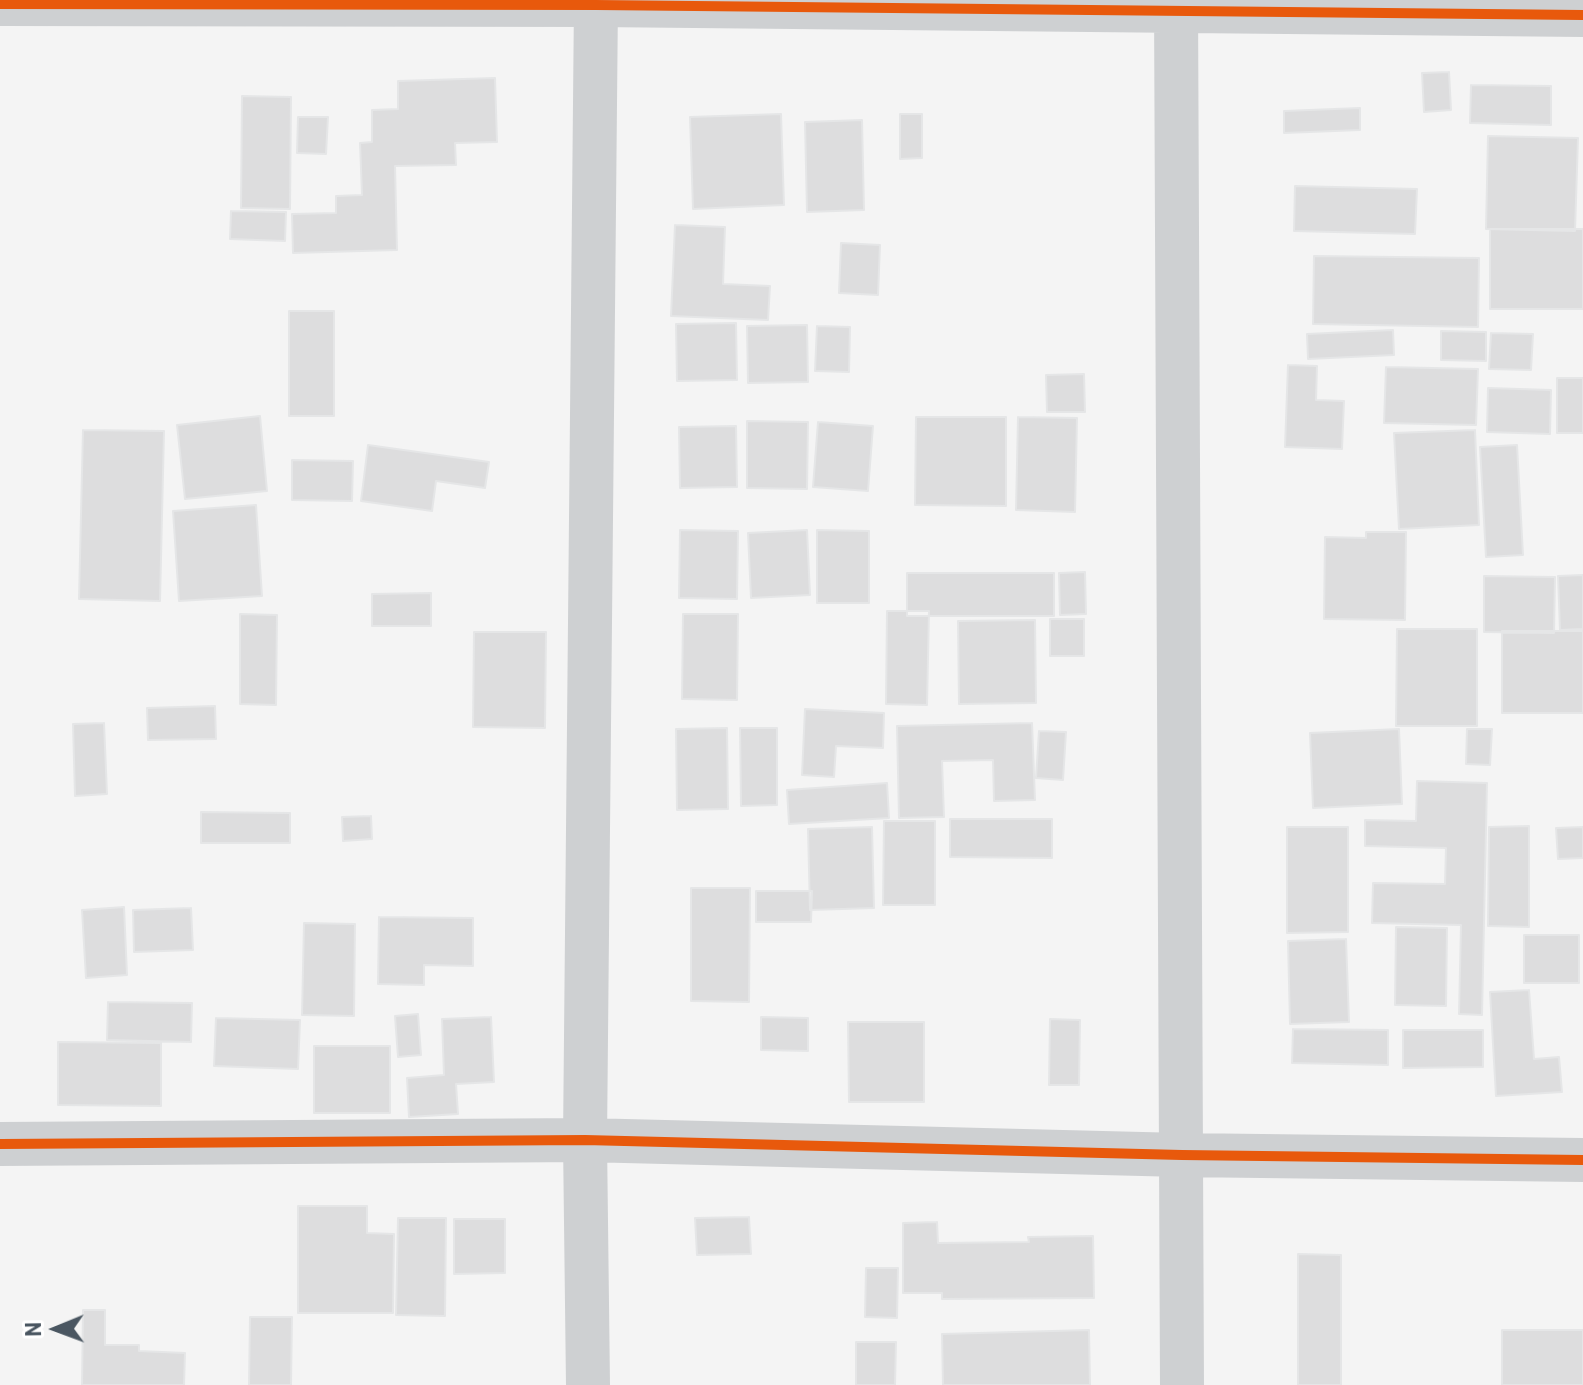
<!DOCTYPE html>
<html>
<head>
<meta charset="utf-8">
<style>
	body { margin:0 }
	#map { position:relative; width:1583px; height:1385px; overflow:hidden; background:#f4f4f4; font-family:Barlow,sans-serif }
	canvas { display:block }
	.north { position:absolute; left:16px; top:1289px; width:80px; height:80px; -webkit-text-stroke:6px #fff; paint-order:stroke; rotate:269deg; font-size:22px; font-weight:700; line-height:32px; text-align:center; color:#4a5661 }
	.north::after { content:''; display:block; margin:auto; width:28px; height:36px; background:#4a5661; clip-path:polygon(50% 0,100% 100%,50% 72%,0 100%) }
</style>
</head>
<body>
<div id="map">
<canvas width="1583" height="1385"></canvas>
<div class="north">N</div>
</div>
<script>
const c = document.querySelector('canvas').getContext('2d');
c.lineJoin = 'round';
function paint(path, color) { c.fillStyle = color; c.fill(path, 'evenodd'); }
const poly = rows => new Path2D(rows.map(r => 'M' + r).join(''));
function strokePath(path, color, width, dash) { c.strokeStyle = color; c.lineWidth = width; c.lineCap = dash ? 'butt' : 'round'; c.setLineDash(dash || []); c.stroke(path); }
const building = poly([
	[1449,72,1451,110,1424,112,1422,73,1449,72],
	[495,78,497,142,455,143,456,165,395,166,397,250,293,253,292,214,336,213,336,196,362,195,360,143,372,142,372,110,398,109,398,81,495,78],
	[1471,85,1551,86,1551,125,1470,123,1471,85],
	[242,96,291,97,290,209,241,208,242,96],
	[1360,108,1360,130,1284,133,1284,111,1360,108],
	[781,114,784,205,693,209,690,117,781,114],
	[900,114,922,114,922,158,900,159,900,114],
	[298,117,328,117,326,154,297,153,298,117],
	[862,120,864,210,807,212,805,122,862,120],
	[1488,136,1578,138,1575,231,1486,229,1488,136],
	[1295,186,1417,189,1415,234,1294,231,1295,186],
	[231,211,286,212,285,241,230,239,231,211],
	[675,225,725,227,723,284,770,286,768,320,671,316,675,225],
	[1490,229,1583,229,1583,309,1490,309,1490,229],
	[841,243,880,245,878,295,839,293,841,243],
	[1314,256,1479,258,1478,327,1313,324,1314,256],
	[289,311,334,311,334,416,289,416,289,311],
	[736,323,737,380,677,381,676,324,736,323],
	[807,325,808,382,748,383,747,326,807,325],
	[817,326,850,327,849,372,815,371,817,326],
	[1393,330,1394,355,1308,359,1307,334,1393,330],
	[1441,331,1486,332,1486,361,1441,360,1441,331],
	[1491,333,1533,334,1531,370,1489,369,1491,333],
	[1288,365,1317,366,1316,400,1344,401,1342,449,1285,447,1288,365],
	[1386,367,1478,369,1476,425,1384,423,1386,367],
	[1084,374,1085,412,1047,412,1046,375,1084,374],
	[1557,378,1583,378,1583,433,1557,433,1557,378],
	[1488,388,1551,390,1550,434,1487,432,1488,388],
	[260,416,267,491,185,499,177,425,260,416],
	[916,417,1006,417,1006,506,915,505,916,417],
	[1018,417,1077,418,1075,512,1016,510,1018,417],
	[747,421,808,422,807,489,747,488,747,421],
	[818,422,873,426,868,491,813,487,818,422],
	[736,426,737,487,680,488,679,427,736,426],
	[83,430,164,431,160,601,79,599,83,430],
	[1475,430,1479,525,1399,529,1394,433,1475,430],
	[368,445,489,462,485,488,436,481,432,511,361,501,368,445],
	[1517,445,1523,555,1486,557,1480,447,1517,445],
	[292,460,353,461,352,501,292,500,292,460],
	[256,505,262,596,179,601,173,511,256,505],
	[680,530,738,531,737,599,679,598,680,530],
	[807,530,810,595,751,598,748,533,807,530],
	[817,530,869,531,869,603,817,603,817,530],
	[1366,532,1406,532,1405,620,1324,619,1325,537,1366,538,1366,532],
	[1085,572,1086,614,1060,615,1059,573,1085,572],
	[907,573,1054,573,1054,616,907,616,907,573],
	[1583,575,1583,629,1560,630,1558,576,1583,575],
	[1484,576,1555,577,1554,633,1484,632,1484,576],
	[431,593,431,626,372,626,372,594,431,593],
	[887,611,929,611,927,705,886,704,887,611],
	[240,614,277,615,276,705,240,704,240,614],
	[683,614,738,614,737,700,682,699,683,614],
	[1050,619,1084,619,1084,656,1050,656,1050,619],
	[1035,620,1036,703,959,704,958,621,1035,620],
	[1397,629,1477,629,1477,726,1396,726,1397,629],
	[1502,631,1583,631,1583,713,1502,713,1502,631],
	[474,632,546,632,545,728,473,727,474,632],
	[215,706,216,739,148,740,147,708,215,706],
	[805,709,884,713,883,748,836,746,834,777,802,775,805,709],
	[104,723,107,794,75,796,73,724,104,723],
	[1032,723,1035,800,994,801,993,760,942,761,944,817,899,818,897,726,1032,723],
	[727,728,728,809,677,810,676,729,727,728],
	[740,728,777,728,777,805,741,806,740,728],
	[1399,729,1402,804,1313,808,1310,733,1399,729],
	[1467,729,1492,729,1490,765,1466,764,1467,729],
	[1039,731,1066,732,1063,780,1036,778,1039,731],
	[1417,781,1487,783,1482,1015,1459,1014,1461,925,1372,923,1373,883,1445,884,1446,848,1365,846,1365,820,1416,821,1417,781],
	[887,783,889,818,789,824,787,790,887,783],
	[201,812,290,813,290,843,201,843,201,812],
	[371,816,372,839,343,841,342,817,371,816],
	[950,819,1052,819,1052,858,950,857,950,819],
	[884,821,935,821,935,905,883,905,884,821],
	[1529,826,1529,927,1488,926,1489,827,1529,826],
	[872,827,874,908,810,910,808,829,872,827],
	[1287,827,1348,827,1348,932,1287,933,1287,827],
	[1583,827,1583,858,1558,859,1556,828,1583,827],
	[691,888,750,888,749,1002,691,1001,691,888],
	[756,891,812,891,811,922,756,922,756,891],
	[124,907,127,975,86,978,82,910,124,907],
	[191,908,193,950,134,952,133,910,191,908],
	[379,917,473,918,473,966,424,965,424,985,378,984,379,917],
	[304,923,355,924,354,1016,302,1015,304,923],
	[1396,927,1447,928,1446,1006,1395,1005,1396,927],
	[1524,935,1579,935,1579,983,1524,983,1524,935],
	[1346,939,1349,1022,1290,1024,1288,941,1346,939],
	[1529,990,1534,1059,1559,1057,1562,1092,1496,1096,1490,992,1529,990],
	[108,1002,192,1003,191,1042,107,1040,108,1002],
	[418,1014,421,1055,398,1057,395,1016,418,1014],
	[491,1017,494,1082,456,1084,458,1114,409,1117,407,1078,444,1075,442,1019,491,1017],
	[761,1017,808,1018,808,1051,761,1050,761,1017],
	[216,1018,300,1020,298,1069,214,1066,216,1018],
	[1050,1019,1080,1020,1079,1085,1049,1085,1050,1019],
	[848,1022,924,1022,924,1102,849,1102,848,1022],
	[1293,1029,1388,1030,1388,1065,1292,1063,1293,1029],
	[1403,1030,1483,1030,1483,1067,1403,1068,1403,1030],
	[58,1042,161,1043,161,1106,58,1105,58,1042],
	[314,1046,390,1046,390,1113,314,1113,314,1046],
	[298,1206,367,1206,367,1233,394,1234,393,1313,298,1313,298,1206],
	[749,1217,751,1254,697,1255,695,1218,749,1217],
	[398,1218,446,1218,445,1316,396,1315,398,1218],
	[454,1219,505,1219,505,1273,454,1274,454,1219],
	[937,1222,938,1243,1029,1242,1028,1237,1093,1236,1094,1298,942,1299,942,1293,903,1293,903,1223,937,1222],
	[1298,1254,1341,1255,1341,1385,1298,1385,1298,1254],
	[866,1268,898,1268,897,1318,865,1317,866,1268],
	[83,1310,105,1310,105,1345,139,1345,139,1351,185,1353,184,1385,82,1385,83,1310],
	[250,1317,292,1317,291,1385,249,1385,250,1317],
	[1089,1330,1090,1385,943,1385,942,1334,1089,1330],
	[1502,1330,1583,1330,1583,1385,1502,1385,1502,1330],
	[856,1342,896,1342,895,1385,856,1385,856,1342]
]);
const minor = poly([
	[1176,0,1182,1385],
	[0,4,596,5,1583,15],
	[0,1144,585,1140,1182,1155,1583,1160],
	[588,1385,585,1140,596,0]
]);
const cycleway = poly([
	[0,4,596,5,1583,15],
	[0,1144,585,1140,1182,1155,1583,1160]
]);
paint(building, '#ddddde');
strokePath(building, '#e5e6e7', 2);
strokePath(minor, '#ced0d2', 44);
strokePath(cycleway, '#e8590c', 10);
</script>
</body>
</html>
